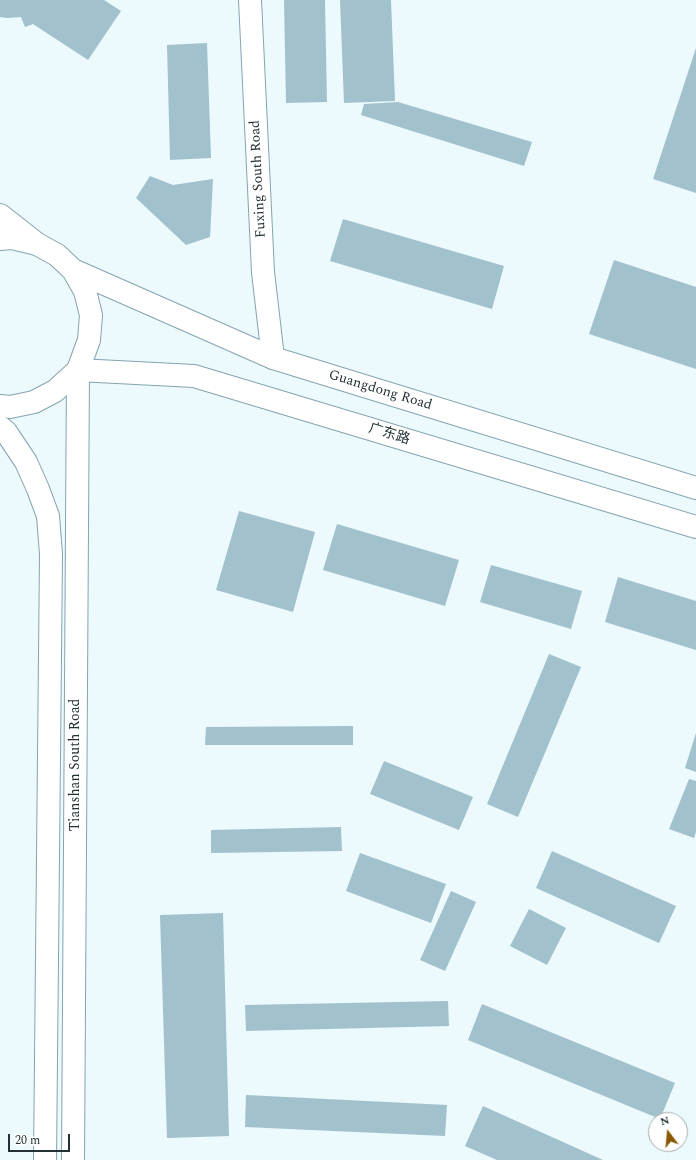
<!DOCTYPE html>
<html>
<head>
<meta charset="utf-8">
<style>
	body { margin:0 }
	#map { position:relative; width:696px; height:1160px; overflow:hidden; background:#ecf9fd; font-family:Spectral,serif }
	canvas { display:block }
	.north { position:absolute; left:648px; top:1112px; width:40px; height:40px; box-sizing:border-box; background:#fff; border:1px solid #a7acae; border-radius:50%; rotate:344deg; font-size:11px; font-weight:700; line-height:16px; text-align:center; color:#233034 }
	.north::after { content:''; display:block; margin:auto; width:14px; height:18px; background:#8a5802; clip-path:polygon(50% 0,100% 100%,50% 72%,0 100%) }
	.scale { position:absolute; left:8px; top:1134px; width:62px; height:18px; box-sizing:border-box; border:2px solid #233034; border-top:0; padding-left:5px; font-size:12px; line-height:14px; white-space:nowrap; color:#233034; -webkit-text-stroke:3px #fff; paint-order:stroke }
</style>
</head>
<body>
<div id="map">
<canvas width="696" height="1160"></canvas>
<div class="north">N</div>
<div class="scale">20 m</div>
</div>
<script>
const c = document.querySelector('canvas').getContext('2d');
c.lineJoin = 'round';
function paint(path, color) { c.fillStyle = color; c.fill(path, 'evenodd'); }
const poly = rows => new Path2D(rows.map(r => 'M' + r).join(''));
function strokePath(path, color, width, dash) { c.strokeStyle = color; c.lineWidth = width; c.lineCap = dash ? 'butt' : 'round'; c.setLineDash(dash || []); c.stroke(path); }
function label(font, color, halo, rows, align = 'center') {
  c.font = font + ' Spectral,"Noto Sans SC",serif'; c.lineWidth = 3; c.setLineDash([]); c.textBaseline = 'middle'; c.strokeStyle = halo; c.fillStyle = color; for (const [text, x, y, turn = 0] of rows) {
    c.save(); c.translate(x, y); c.rotate((+turn || 0) * Math.PI / 180); c.textAlign = isNaN(turn) ? turn : align; if (halo) c.strokeText(text, 0, 0); c.fillText(text, 0, 0); c.restore();
  }
}
const building = poly([
	[0,0,104,0,121,11,88,60,33,24,25,27,21,17,7,18,0,17],
	[284,0,325,0,327,102,286,103],
	[340,0,391,0,395,101,344,103],
	[207,43,211,158,170,160,167,45],
	[696,48,696,193,653,179],
	[398,102,532,142,524,166,361,115,364,104],
	[150,176,173,185,213,179,210,237,186,245,136,198],
	[343,219,504,266,492,309,330,261],
	[614,260,696,287,696,369,589,334],
	[239,511,315,532,293,612,216,590],
	[337,524,459,560,445,606,323,570],
	[491,565,582,591,571,629,480,602],
	[618,577,696,601,696,650,605,622],
	[549,654,581,667,518,817,487,804],
	[353,726,353,745,205,745,206,727],
	[696,733,696,772,685,768],
	[384,761,473,797,459,830,370,794],
	[689,779,696,781,696,832,694,838,669,829],
	[341,827,342,851,211,853,211,830],
	[552,851,676,906,659,943,536,888],
	[360,853,446,884,431,923,346,891],
	[451,891,476,902,445,971,420,960],
	[529,909,566,928,547,965,510,946],
	[223,913,229,1136,167,1138,160,915],
	[448,1001,449,1026,246,1031,245,1005],
	[482,1004,675,1083,660,1119,468,1040],
	[246,1095,447,1105,445,1136,245,1127],
	[483,1106,603,1160,497,1160,465,1146]
]);
const secondary = poly([
	[250,0,263,272,273,358],
	[0,215,37,244],
	[0,427,6,432,26,462,38,489,48,516,51,554,45,1160],
	[73,1160,78,370]
]);
const primary = poly([
	[0,239,12,238,37,244,57,255,73,270,85,291,91,315,89,340,78,370,55,391,34,402,10,407,0,406],
	[73,270,273,358,696,488],
	[78,370,194,376,696,527]
]);
const streetNames = [
	["Fuxing South Road",259,179,-93],
	["Guangdong Road",380,391,17],
	["广东路",389,435,17],
	["Tianshan South Road",76,765,-90]
];
paint(building, '#a1c1cd');
strokePath(secondary, '#85a4af', 24);
strokePath(primary, '#85a4af', 24);
strokePath(secondary, '#fff', 22);
strokePath(primary, '#fff', 22);
label('14px', '#233034', '#fff', streetNames);
</script>
</body>
</html>
